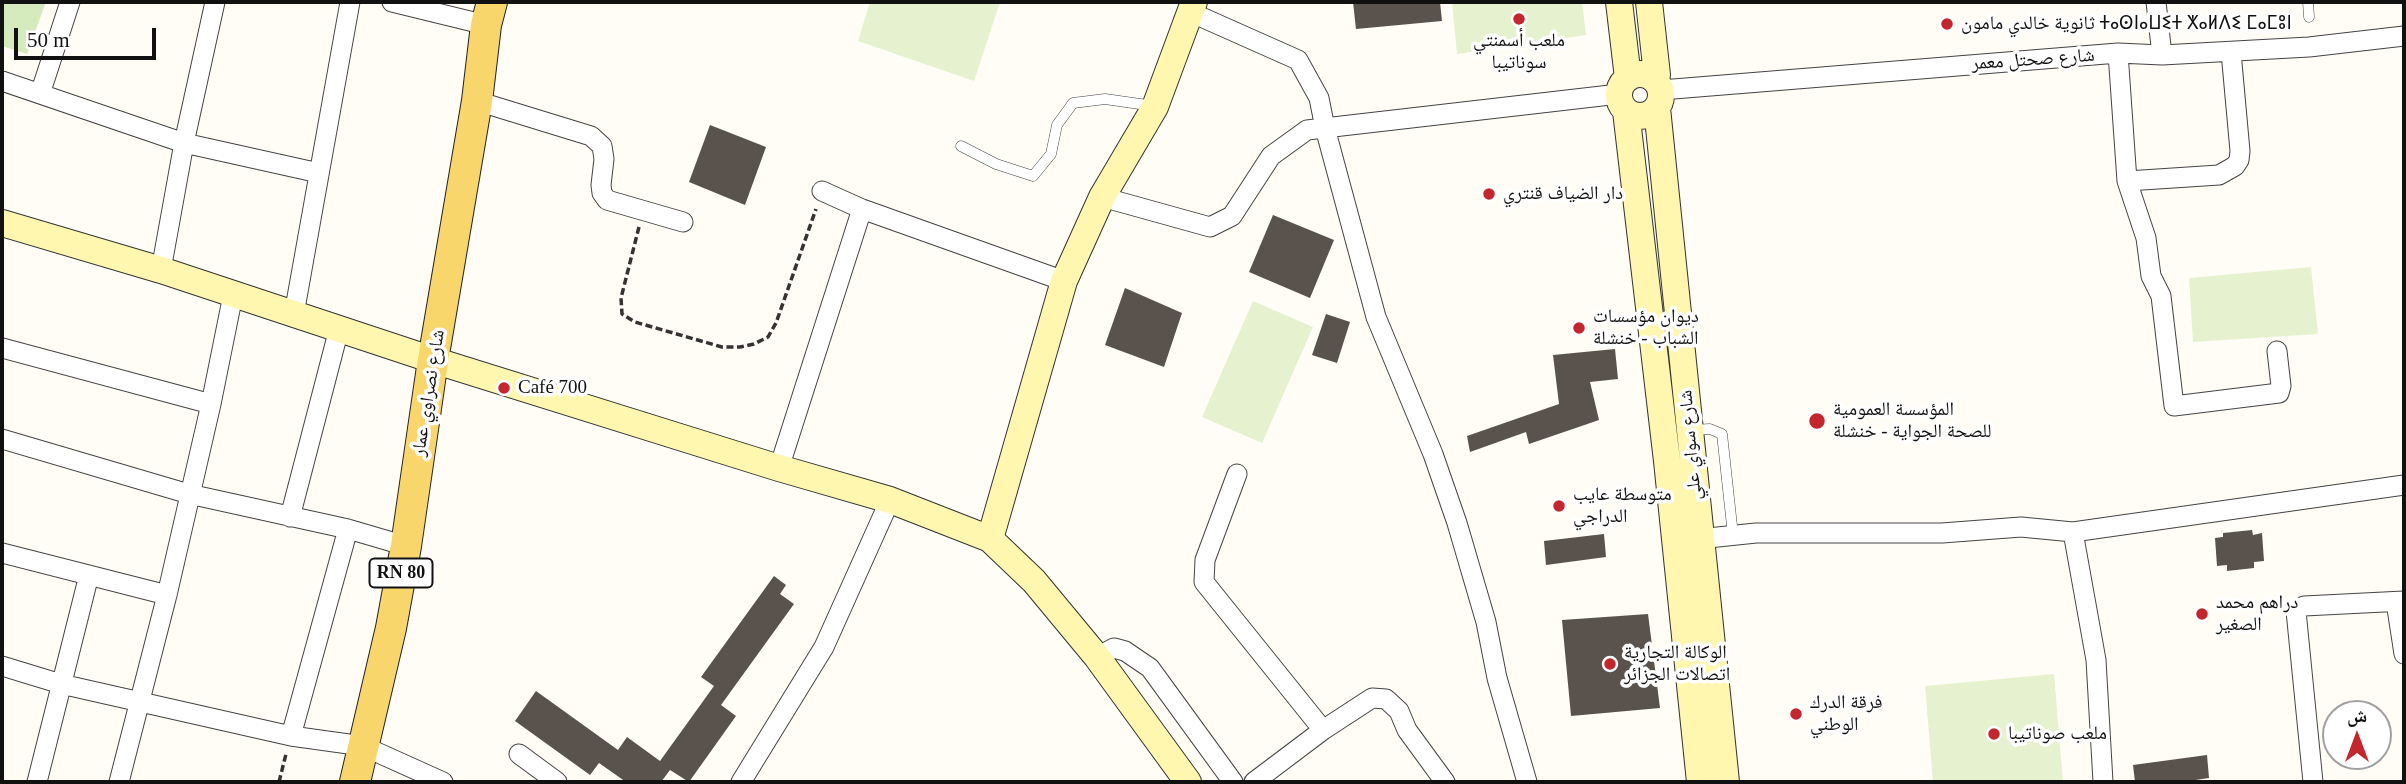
<!DOCTYPE html>
<html>
<head>
<meta charset="utf-8">
<style>
	body { margin:0 }
	#map { position:relative; width:2406px; height:784px; overflow:hidden; background:#fffdf5; font-family:"Times New Roman","Noto Naskh Arabic",serif }
	canvas { display:block }
	.frame { position:absolute; inset:0; border:4px solid #111; pointer-events:none }
	.north { position:absolute; left:2322px; top:700px; width:70px; height:70px; box-sizing:border-box; background:#fff; border:2px solid #a0a0a0; border-radius:50%; rotate:0deg; font-size:19px; font-weight:700; line-height:28px; text-align:center; color:#111 }
	.north::after { content:''; display:block; margin:auto; width:24px; height:32px; background:#c4262e; clip-path:polygon(50% 0,100% 100%,50% 72%,0 100%) }
	.scale { position:absolute; left:14px; top:28px; width:142px; height:32px; box-sizing:border-box; border:4px solid #111; border-top:0; padding-left:9px; font-size:21px; line-height:24px; white-space:nowrap; color:#111; -webkit-text-stroke:5px #fff; paint-order:stroke }
</style>
</head>
<body>
<div id="map">
<canvas width="2406" height="784"></canvas>
<div class="frame"></div>
<div class="north">ش</div>
<div class="scale">50 m</div>
</div>
<script>
const c = document.querySelector('canvas').getContext('2d');
c.lineJoin = 'round';
function paint(path, color) { c.fillStyle = color; c.fill(path, 'evenodd'); }
const poly = rows => new Path2D(rows.map(r => 'M' + r).join(''));
function strokePath(path, color, width, dash) { c.strokeStyle = color; c.lineWidth = width; c.lineCap = dash ? 'butt' : 'round'; c.setLineDash(dash || []); c.stroke(path); }
function label(font, color, halo, rows, align = 'center') {
  c.font = font + ' "Times New Roman","Noto Naskh Arabic","Noto Sans Tifinagh",serif'; c.lineWidth = 7; c.setLineDash([]); c.textBaseline = 'middle'; c.strokeStyle = halo; c.fillStyle = color; for (const [text, x, y, turn = 0] of rows) {
    c.save(); c.translate(x, y); c.rotate((+turn || 0) * Math.PI / 180); c.textAlign = isNaN(turn) ? turn : align; if (halo) c.strokeText(text, 0, 0); c.fillText(text, 0, 0); c.restore();
  }
}
const green = poly([
	[2,2,46,2,27,54,2,46]
]);
const pitch = poly([
	[870,2,1000,2,974,81,858,41],
	[1452,2,1582,2,1586,35,1457,54],
	[2311,267,2318,334,2193,342,2189,278],
	[1253,301,1313,327,1262,443,1202,417],
	[2054,674,2063,782,1933,782,1925,686]
]);
const building = poly([
	[1353,2,1440,2,1442,21,1356,29],
	[710,125,766,147,745,205,689,182],
	[1273,215,1334,240,1310,298,1249,272],
	[1125,288,1182,313,1164,367,1105,345],
	[1326,314,1350,322,1337,363,1312,355],
	[1615,349,1618,379,1590,382,1599,420,1529,444,1526,432,1470,452,1467,436,1559,404,1553,355],
	[2252,530,2253,535,2262,533,2264,561,2254,562,2254,568,2227,571,2227,565,2217,566,2215,538,2223,537,2223,533],
	[1604,534,1606,557,1546,565,1544,541],
	[774,576,786,585,780,594,794,604,721,705,736,716,689,782,670,770,661,782,626,782,599,763,590,775,515,721,536,691,618,750,627,737,660,761,714,686,701,677],
	[1648,614,1660,708,1571,716,1562,620],
	[2207,755,2209,778,2182,782,2135,782,2133,765]
]);
const path = poly([
	[639,227,621,298,622,314,635,322,722,347,740,347,754,344,768,337,776,323,816,209],
	[279,782,286,754]
]);
const lane = poly([
	[2308,2,2309,17],
	[961,146,996,164,1033,176,1051,154,1057,125,1073,103,1105,99,1154,106],
	[1693,430,1710,429,1722,434,1733,535]
]);
const street = poly([
	[392,2,486,25],
	[2156,2,2162,55],
	[1190,12,1298,60,1319,98,1325,128,1376,317,1433,454,1457,523,1486,622,1497,678,1527,782],
	[2118,53,2127,181,2146,238,2151,276,2161,296,2174,406,2279,393,2281,386,2277,351],
	[2,81,184,143,319,173],
	[1661,90,2118,53,2162,55,2309,47,2404,36],
	[40,94,70,2],
	[477,101,591,136,602,146,604,159,601,185,602,193,607,200,683,222],
	[2127,181,2219,175,2235,166,2239,160,2240,151,2231,52],
	[822,191,862,209,1064,281],
	[1102,197,1210,227,1232,216,1271,156,1307,130,1619,94],
	[161,270,184,143,215,2],
	[294,314,350,2],
	[2,348,211,404],
	[2,439,189,494,348,529,406,546],
	[779,468,862,209],
	[1237,474,1205,560,1204,582,1323,730],
	[290,517,339,329],
	[2073,532,2096,660,2103,782],
	[1689,540,1756,533,1942,533,2021,527,2073,532,2404,485],
	[2,553,167,595],
	[2396,602,2404,654],
	[1097,657,1114,648,1125,651,1150,668,1233,782],
	[2,666,61,684,291,736,363,746,443,782],
	[291,736,348,529],
	[519,754,557,782],
	[37,782,89,575],
	[119,782,167,595,211,404,233,295],
	[741,782,824,647,890,500],
	[1254,782,1323,730,1372,698,1386,699,1399,711,1407,730,1445,782],
	[2313,782,2296,611,2304,606,2404,601]
]);
const secondary = poly([
	[1619,2,1628,78],
	[1649,2,1657,75,1654,79],
	'1619 95a21 21 0 1 1 42 0a21 21 0 1 1-42 0Z',
	[1657,108,1726,782],
	[1626,111,1667,461,1700,782],
	[2,223,161,270,433,360,779,468,890,500,990,539,1034,581,1097,657,1188,782],
	[990,539,1064,281,1102,197,1155,107,1194,2]
]);
const primary = poly([
	[355,782,391,628,406,546,433,360,477,101,486,25,492,2]
]);
const markers = [
	[1519,19,7,"#c4262e"],
	[1947,24,7,"#c4262e"],
	[1489,194,7,"#c4262e"],
	[1579,328,7,"#c4262e"],
	[504,388,7,"#c4262e"],
	[1817,421,9,"#c4262e"],
	[1559,506,7,"#c4262e"],
	[2202,614,7,"#c4262e"],
	[1610,664,7,"#c4262e"],
	[1796,714,7,"#c4262e"],
	[1994,734,7,"#c4262e"]
];
const shields = [
	[401,573,63]
];
const shieldNames = [
	["RN 80",401,573]
];
const poiNames = [
	["ثانوية خالدي مامون ⵜⴰⵙⵏⴰⵡⵉⵜ ⵅⴰⵍⴷⵉ ⵎⴰⵎⵓⵏ",1961,24],
	["ملعب أسمنتي",1519,41,"center"],
	["سوناتيبا",1519,63,"center"],
	["دار الضياف قنتري",1503,194],
	["ديوان مؤسسات",1593,317],
	["الشباب - خنشلة",1593,339],
	["Café 700",518,388],
	["المؤسسة العمومية",1833,410],
	["للصحة الجواية - خنشلة",1833,432],
	["متوسطة عايب",1573,495],
	["الدراجي",1573,517],
	["دراهم محمد",2216,603],
	["الصغير",2216,625],
	["الوكالة التجارية",1624,653],
	["اتصالات الجزائر",1624,675],
	["فرقة الدرك",1810,703],
	["الوطني",1810,725],
	["ملعب صوناتيبا",2008,734]
];
const streetNames = [
	["شارع صحتل معمر",2033,60,-4],
	["شارع نصراوي عمار",429,393,-81],
	["شارع سواي علي",1691,445,-95]
];
paint(green, '#d5ebbd');
paint(pitch, '#e6f2cf');
paint(building, '#5a524d');
strokePath(lane, '#444', 11);
strokePath(street, '#444', 21);
strokePath(secondary, '#333', 28);
strokePath(primary, '#222', 32);
strokePath(path, '#333', 3.5, [7, 3.5]);
strokePath(lane, '#fff', 10);
strokePath(street, '#fff', 19);
strokePath(secondary, '#fff6b0', 26);
strokePath(primary, '#f9d66b', 30);
for (const [x, y, r, color] of markers) { const dot = new Path2D(); dot.arc(x, y, r, 0, 2 * Math.PI); c.fillStyle = color; c.fill(dot); strokePath(dot, '#fff', 2.5); }
for (const [x, y, w] of shields) { const box = new Path2D(); box.roundRect(x - w / 2, y - 14.5, w, 29, 5); c.fillStyle = '#fff'; c.fill(box); strokePath(box, '#111', 2); }
label('bold 18px', '#111', null, shieldNames);
label('19px', '#111', '#fff', poiNames, 'left');
label('19px', '#111', '#fff', streetNames);
</script>
</body>
</html>
